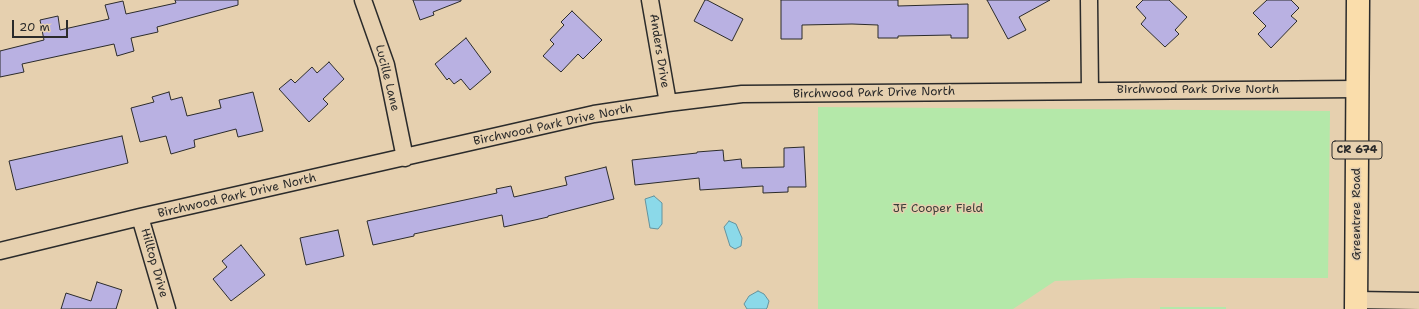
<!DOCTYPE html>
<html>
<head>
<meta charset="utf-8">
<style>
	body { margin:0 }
	#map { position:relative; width:1419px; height:309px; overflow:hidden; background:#e6d0af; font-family:"Shantell Sans",sans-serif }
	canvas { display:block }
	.scale { position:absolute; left:12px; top:20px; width:56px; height:18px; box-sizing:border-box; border:2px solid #2b2b2b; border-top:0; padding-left:5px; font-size:12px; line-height:14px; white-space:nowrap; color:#2b2b2b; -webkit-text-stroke:3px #e6d0af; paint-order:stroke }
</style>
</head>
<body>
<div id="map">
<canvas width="1419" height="309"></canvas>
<div class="scale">20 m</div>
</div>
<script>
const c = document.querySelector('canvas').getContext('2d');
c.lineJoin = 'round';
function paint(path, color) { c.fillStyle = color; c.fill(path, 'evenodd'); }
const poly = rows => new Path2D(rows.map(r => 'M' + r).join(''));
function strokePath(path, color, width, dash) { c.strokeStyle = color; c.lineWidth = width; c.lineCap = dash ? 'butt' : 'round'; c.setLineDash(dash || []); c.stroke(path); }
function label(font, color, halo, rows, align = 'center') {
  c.font = font + ' "Shantell Sans",sans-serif'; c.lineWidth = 3; c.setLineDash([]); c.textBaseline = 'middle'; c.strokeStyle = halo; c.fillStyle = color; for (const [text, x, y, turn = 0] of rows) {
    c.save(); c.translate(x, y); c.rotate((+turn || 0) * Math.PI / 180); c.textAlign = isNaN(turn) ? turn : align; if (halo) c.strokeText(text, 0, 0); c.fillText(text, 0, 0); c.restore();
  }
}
const green = poly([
	[818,107,1330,111,1328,278,1130,278,1055,281,1013,309,818,309],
	[1160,307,1226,307,1226,309,1160,309]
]);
const water = poly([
	[654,196,662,203,662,224,658,229,650,228,645,199,654,196],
	[729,221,736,224,742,238,741,246,735,249,730,246,724,227,729,221],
	[758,291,764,294,769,301,767,308,766,309,747,309,744,304,749,296,758,291]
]);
const building = poly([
	[175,0,238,0,238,5,157,27,158,32,131,38,134,51,117,56,114,44,22,64,24,72,0,77,0,51,44,40,40,20,58,16,60,30,109,19,105,5,123,1,126,14,176,3,175,0],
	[413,0,461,0,461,1,433,12,434,15,420,20,413,0],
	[705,0,707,0,743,19,732,41,694,21,705,0],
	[781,0,898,0,898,6,968,4,968,38,951,38,951,35,898,36,898,38,878,38,878,25,852,24,802,25,802,39,781,39,781,0],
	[987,0,1050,0,1019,17,1026,30,1008,39,987,0],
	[1143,0,1169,0,1187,17,1175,30,1179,34,1165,47,1141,24,1146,18,1136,7,1143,0],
	[1267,0,1291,0,1299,8,1291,16,1297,21,1271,48,1258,34,1266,26,1253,13,1267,0],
	[572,11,602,40,583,59,578,54,561,72,543,56,554,44,550,40,564,25,561,22,572,11],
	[466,38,491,72,470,90,461,79,454,84,449,78,447,80,435,64,466,38],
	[329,62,344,79,323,99,328,104,309,122,279,89,291,79,295,83,312,67,317,73,329,62],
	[169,92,171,100,182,97,187,116,221,108,219,100,253,92,263,131,238,137,236,129,194,140,195,147,171,154,166,136,140,142,131,108,154,102,152,97,169,92],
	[122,136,128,163,16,190,9,161,122,136],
	[804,147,806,187,788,187,788,192,763,193,763,186,700,190,699,178,635,185,632,160,697,153,697,152,723,150,724,161,741,159,742,168,784,167,784,148,804,147],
	[606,167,614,199,548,216,548,217,504,227,502,215,414,234,414,236,373,245,367,221,497,193,496,189,511,186,514,197,567,185,565,177,606,167],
	[338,230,344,256,306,265,300,238,338,230],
	[241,245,265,275,231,301,213,279,227,267,222,261,241,245],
	[97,282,122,290,116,309,61,309,66,293,91,301,97,282]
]);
const minor = poly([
	[363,0,386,65,405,158],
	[650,0,668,103],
	[1089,0,1090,91],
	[140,217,167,309],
	[0,251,140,217,594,114,668,103,742,94,1357,89],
	[1356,300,1419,301]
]);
const primary = poly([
	[1356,309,1358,0]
]);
const shields = [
	[1357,150,50]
];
const shieldNames = [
	["CR 674",1357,150]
];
const streetNames = [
	["Anders Drive",659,51,81],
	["Lucille Lane",387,78,76],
	["Birchwood Park Drive North",1198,90],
	["Birchwood Park Drive North",874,93,-1],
	["Birchwood Park Drive North",553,125,-12],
	["Birchwood Park Drive North",237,196,-13],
	["Greentree Road",1357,214,-90],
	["Hilltop Drive",154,263,74]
];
const parkNames = [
	["JF Cooper Field",938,209]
];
paint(green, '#b4e8a9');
paint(water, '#8bd9e9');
strokePath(water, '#65939d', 1);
paint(building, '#b9b1e2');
strokePath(building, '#2b2b2b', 1);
strokePath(minor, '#2b2b2b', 19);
strokePath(primary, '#2b2b2b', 25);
strokePath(minor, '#e6d0af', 16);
strokePath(primary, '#faddab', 22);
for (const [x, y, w] of shields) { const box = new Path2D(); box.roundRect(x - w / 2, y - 9, w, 18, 3); c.fillStyle = '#e6d0af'; c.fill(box); strokePath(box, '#2b2b2b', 1); }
label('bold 11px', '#2b2b2b', null, shieldNames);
label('12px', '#2b2b2b', '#e6d0af', streetNames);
label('12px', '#393e38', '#e6d0af', parkNames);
</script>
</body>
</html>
